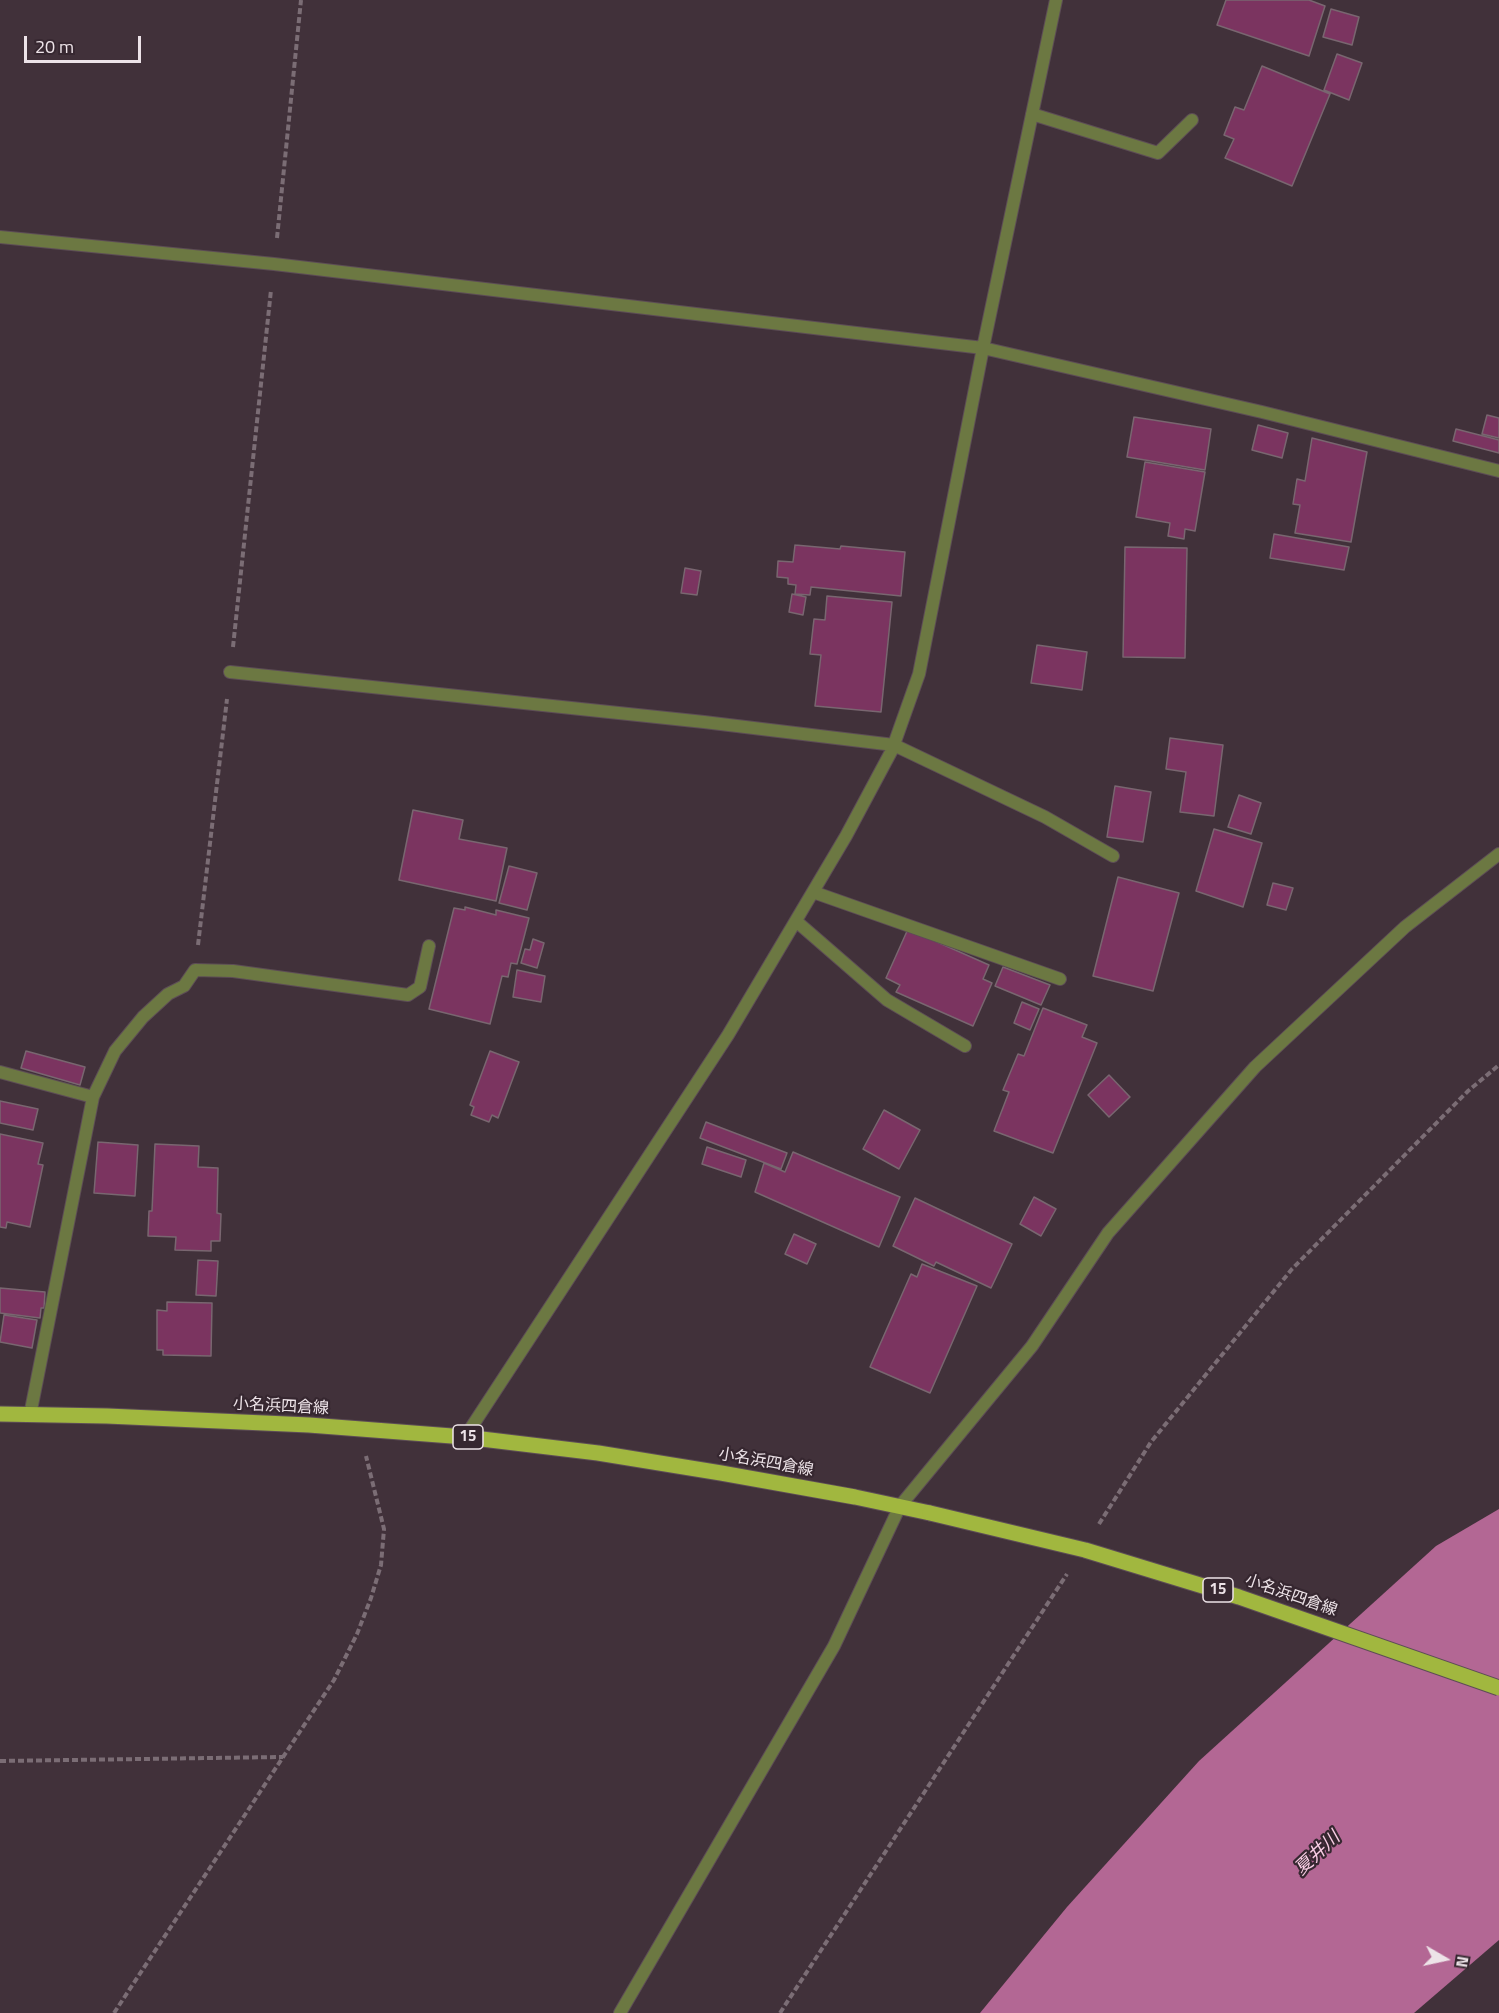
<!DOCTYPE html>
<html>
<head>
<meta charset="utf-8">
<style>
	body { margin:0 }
	#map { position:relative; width:1499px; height:2013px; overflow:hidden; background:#41313a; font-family:"Titillium Web",sans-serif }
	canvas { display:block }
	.north { position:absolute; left:1415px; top:1929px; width:60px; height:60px; -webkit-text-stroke:4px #362730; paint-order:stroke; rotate:99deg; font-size:16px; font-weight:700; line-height:24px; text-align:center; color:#ede3e8 }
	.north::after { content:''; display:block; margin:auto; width:21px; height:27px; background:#ede3e8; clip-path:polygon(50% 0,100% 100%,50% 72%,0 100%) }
	.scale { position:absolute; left:24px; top:36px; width:117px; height:27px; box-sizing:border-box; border:3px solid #ede3e8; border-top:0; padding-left:8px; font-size:18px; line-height:21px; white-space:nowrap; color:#ede3e8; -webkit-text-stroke:4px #362730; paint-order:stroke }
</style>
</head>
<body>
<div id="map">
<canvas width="1499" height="2013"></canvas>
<div class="north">N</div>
<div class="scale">20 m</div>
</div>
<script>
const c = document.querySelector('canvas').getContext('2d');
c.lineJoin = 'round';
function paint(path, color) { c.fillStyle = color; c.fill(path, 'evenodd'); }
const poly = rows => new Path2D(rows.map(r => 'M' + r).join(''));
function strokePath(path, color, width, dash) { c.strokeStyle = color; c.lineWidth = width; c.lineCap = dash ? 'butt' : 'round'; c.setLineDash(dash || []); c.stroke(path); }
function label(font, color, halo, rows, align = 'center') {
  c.font = font + ' "Titillium Web","Noto Sans JP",sans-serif'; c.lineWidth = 4.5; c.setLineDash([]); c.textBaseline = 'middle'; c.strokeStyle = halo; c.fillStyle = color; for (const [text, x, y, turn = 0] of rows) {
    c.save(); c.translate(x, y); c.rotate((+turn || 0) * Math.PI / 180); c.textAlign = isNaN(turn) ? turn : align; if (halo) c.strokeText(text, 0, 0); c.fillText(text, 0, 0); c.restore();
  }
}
const water = poly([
	[1499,1509,1499,1940,1414,2013,980,2013,1067,1907,1199,1761,1436,1546]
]);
const building = poly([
	[1226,0,1309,0,1325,6,1309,56,1217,25,1226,0],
	[1331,9,1359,17,1352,45,1323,37,1331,9],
	[1337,54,1362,63,1349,100,1324,90,1337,54],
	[1262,66,1330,94,1292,186,1225,158,1234,139,1224,135,1235,107,1244,110,1262,66],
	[1487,415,1499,418,1499,438,1482,434,1487,415],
	[1134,417,1211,429,1205,470,1127,457,1134,417],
	[1258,425,1288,433,1282,458,1252,450,1258,425],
	[1456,429,1499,440,1499,453,1453,441,1456,429],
	[1312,438,1367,452,1351,542,1295,533,1300,505,1293,504,1297,479,1305,481,1312,438],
	[1145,462,1205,472,1195,531,1185,529,1184,539,1168,536,1170,523,1136,517,1145,462],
	[1274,534,1349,547,1344,570,1270,558,1274,534],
	[795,545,840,549,841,546,905,552,901,596,811,587,810,595,795,594,796,585,788,584,788,578,777,577,778,561,793,562,795,545],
	[1125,547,1187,548,1185,658,1123,657,1125,547],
	[685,568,701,571,697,595,681,593,685,568],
	[792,594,806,597,803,615,789,612,792,594],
	[827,596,892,602,881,712,815,706,821,655,810,654,814,619,825,620,827,596],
	[1037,645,1087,652,1082,690,1031,683,1037,645],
	[1170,738,1223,745,1214,816,1180,812,1186,772,1166,769,1170,738],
	[1115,786,1151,792,1143,842,1107,837,1115,786],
	[1239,795,1261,803,1251,834,1228,827,1239,795],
	[413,810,463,820,459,839,507,848,496,901,399,880,413,810],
	[1214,829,1262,843,1243,907,1196,891,1214,829],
	[509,866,537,873,527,910,499,903,509,866],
	[1118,877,1179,893,1153,991,1093,976,1118,877],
	[1273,883,1293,888,1286,910,1267,905,1273,883],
	[465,907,496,915,496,910,529,918,517,964,511,963,508,977,502,976,490,1024,429,1009,454,908,465,910,465,907],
	[908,929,989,965,983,979,992,983,973,1026,896,992,900,985,886,978,908,929],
	[533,939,544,943,537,968,521,963,525,949,530,950,533,939],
	[1003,967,1050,985,1041,1005,995,986,1003,967],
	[517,970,545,976,541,1002,513,997,517,970],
	[1022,1002,1039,1009,1030,1030,1014,1023,1022,1002],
	[1043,1008,1087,1025,1082,1037,1097,1043,1053,1153,994,1131,1009,1092,1003,1090,1018,1054,1024,1056,1043,1008],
	[26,1051,85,1067,80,1085,21,1068,26,1051],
	[490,1051,519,1062,498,1118,492,1115,489,1122,471,1115,474,1107,470,1105,490,1051],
	[1109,1075,1130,1097,1109,1117,1088,1095,1109,1075],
	[0,1101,38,1109,33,1130,0,1123,0,1101],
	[884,1110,920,1130,899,1169,863,1149,884,1110],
	[706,1122,787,1153,781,1169,700,1138,706,1122],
	[0,1134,43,1143,38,1164,43,1165,30,1227,7,1222,6,1228,0,1227,0,1134],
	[98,1142,138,1145,135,1196,94,1193,98,1142],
	[155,1144,199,1146,198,1167,218,1168,217,1213,221,1214,220,1241,211,1241,211,1251,175,1250,176,1237,148,1236,149,1211,152,1211,155,1144],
	[707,1147,746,1160,741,1177,702,1164,707,1147],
	[793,1152,900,1197,879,1247,755,1192,764,1163,785,1172,793,1152],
	[1034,1197,1056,1209,1041,1236,1020,1224,1034,1197],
	[915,1198,1012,1244,991,1288,936,1262,934,1266,893,1246,915,1198],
	[794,1234,816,1244,807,1264,785,1254,794,1234],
	[198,1260,218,1261,216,1296,196,1295,198,1260],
	[922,1264,977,1286,930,1393,870,1367,911,1274,917,1277,922,1264],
	[0,1288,45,1292,44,1308,41,1308,40,1318,0,1313,0,1288],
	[167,1302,212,1303,211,1356,163,1355,163,1350,157,1350,157,1310,167,1311,167,1302],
	[4,1315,37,1320,32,1348,0,1342,4,1315]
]);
const path = poly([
	[277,238,301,0],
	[233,647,271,290],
	[198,945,227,699],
	[1099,1524,1151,1442,1292,1269,1468,1091,1499,1065],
	[0,1761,283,1757],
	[114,2013,334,1680,357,1634,371,1598,381,1565,384,1529,366,1456],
	[780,2013,1067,1574]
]);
const street = poly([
	[1032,114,1158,153,1192,120],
	[0,237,274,264,983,348,1262,412,1499,471],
	[230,672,704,722,894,745,1045,817,1113,856],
	[813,892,1060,979],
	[796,921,887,1000,965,1046],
	[0,1072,93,1097],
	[30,1415,93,1097,115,1051,143,1017,168,994,184,986,195,970,233,971,408,995,420,987,429,946],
	[465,1437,728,1035,846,836,892,750,919,674,983,348,1056,0],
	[620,2013,834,1646,900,1506,1032,1346,1108,1233,1255,1067,1405,927,1499,854]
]);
const primary = poly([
	[0,1414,107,1416,309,1425,465,1437,598,1453,721,1473,855,1497,930,1513]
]);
const primaryBridge = poly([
	[930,1513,1085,1550,1239,1597,1499,1688]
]);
const shields = [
	[468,1437,30],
	[1218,1590,30]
];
const shieldNames = [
	["15",468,1437],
	["15",1218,1590]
];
const streetNames = [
	["小名浜四倉線",281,1407,3],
	["小名浜四倉線",766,1463,10],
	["小名浜四倉線",1291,1596,19]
];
const waterNames = [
	["夏井川",1318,1854,-43]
];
paint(water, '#b36794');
paint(building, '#7b3460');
strokePath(building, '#796670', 1.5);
strokePath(street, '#5d4d56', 14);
strokePath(primary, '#5d4d56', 17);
strokePath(path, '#7b6d75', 4, [6, 3]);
strokePath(street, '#6c7842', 12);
strokePath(primary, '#a1b73f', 15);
strokePath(primaryBridge, '#5d4d56', 17, []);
strokePath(primaryBridge, '#a1b73f', 15);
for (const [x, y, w] of shields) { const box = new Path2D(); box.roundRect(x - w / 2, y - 12, w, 24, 4.5); c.fillStyle = '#362730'; c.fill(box); strokePath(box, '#ede3e8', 1.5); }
label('bold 15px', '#ede3e8', null, shieldNames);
label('16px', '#ede3e8', '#362730', streetNames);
label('italic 18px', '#f9cee5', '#362730', waterNames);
</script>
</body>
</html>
